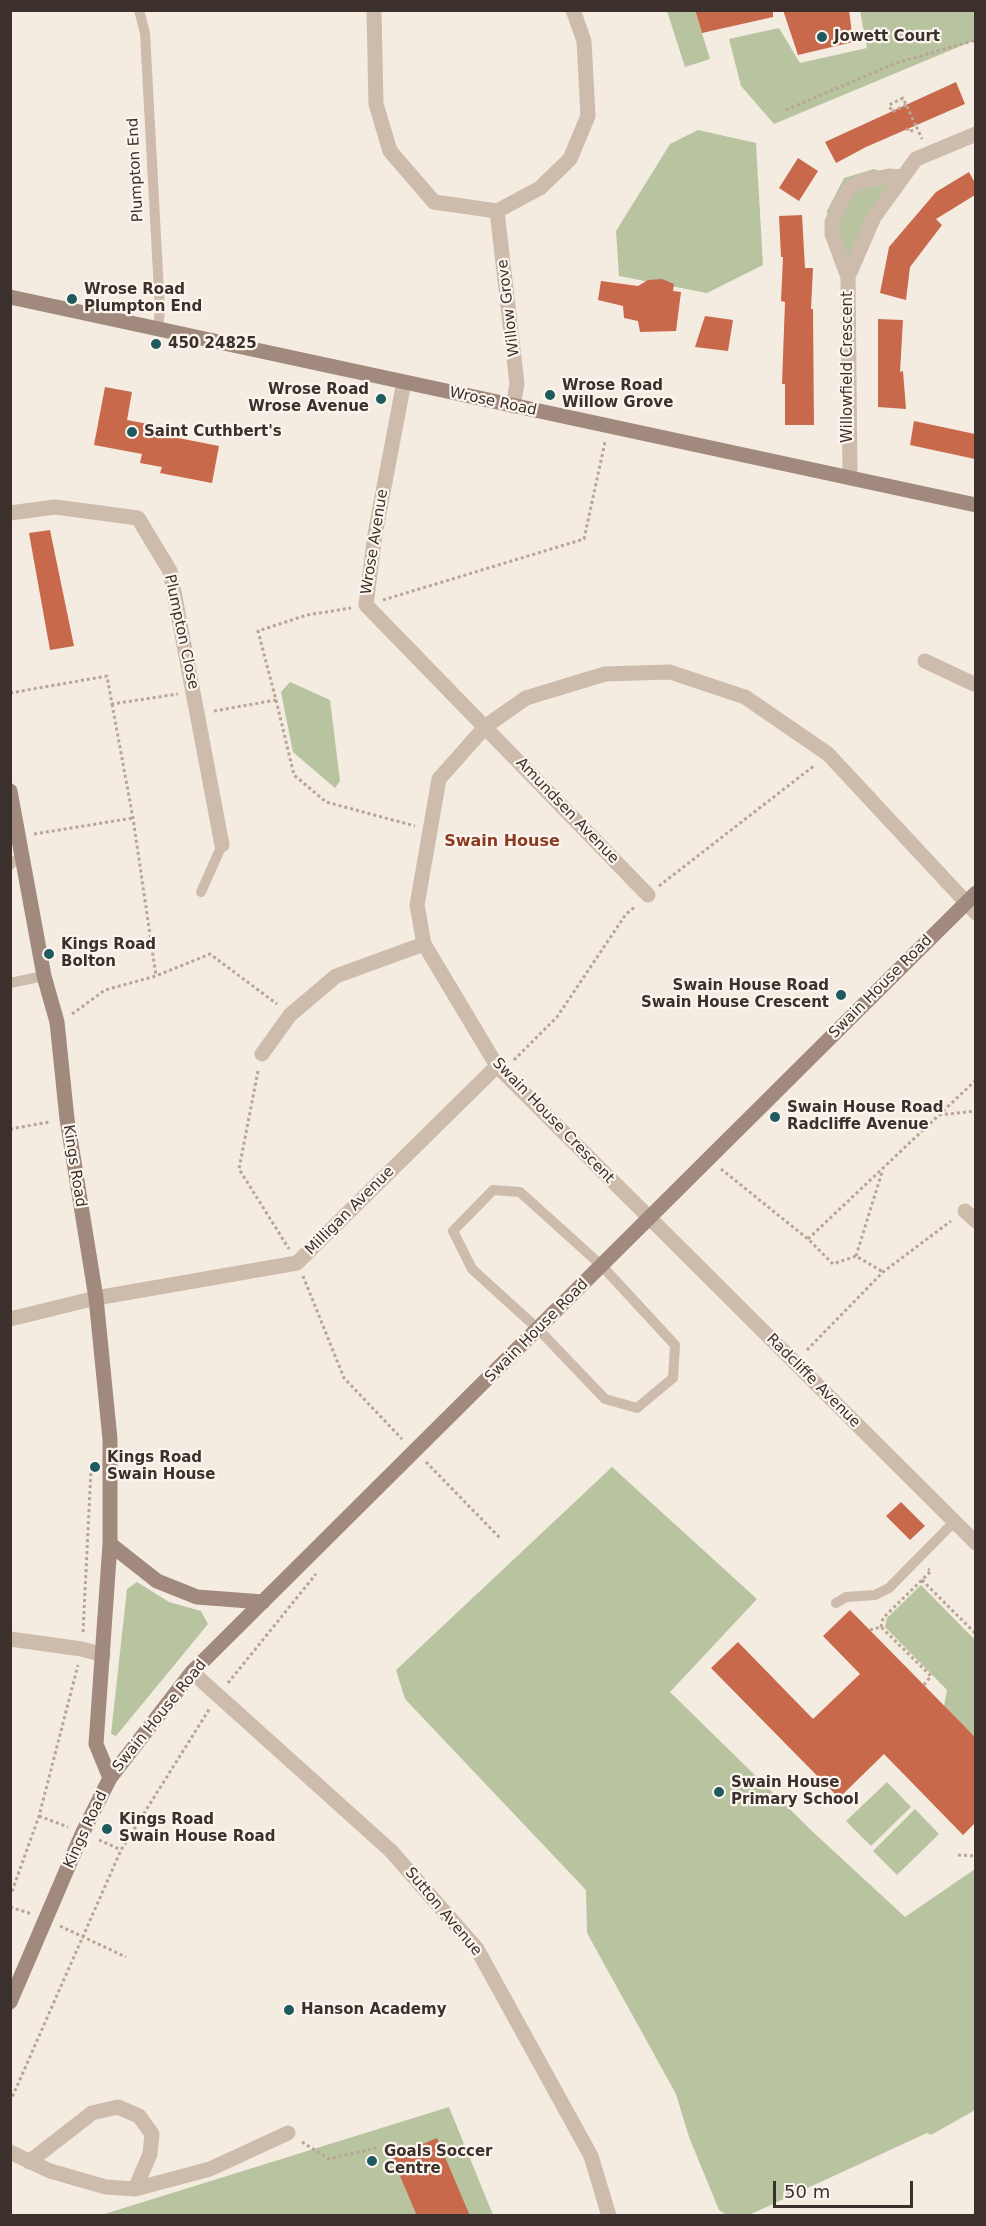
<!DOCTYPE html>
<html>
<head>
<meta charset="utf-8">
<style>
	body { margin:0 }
	#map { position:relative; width:986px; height:2226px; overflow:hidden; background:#f4ebe1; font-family:"DejaVu Sans",sans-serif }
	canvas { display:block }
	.frame { position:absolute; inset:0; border:12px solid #3b302b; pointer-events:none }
	.scale { position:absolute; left:773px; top:2181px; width:140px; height:27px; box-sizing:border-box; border:3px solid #3b302b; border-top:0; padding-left:8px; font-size:18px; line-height:21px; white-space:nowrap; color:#3b302b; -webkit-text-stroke:4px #fbf5ee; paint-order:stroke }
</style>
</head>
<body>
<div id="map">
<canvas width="986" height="2226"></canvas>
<div class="frame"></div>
<div class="scale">50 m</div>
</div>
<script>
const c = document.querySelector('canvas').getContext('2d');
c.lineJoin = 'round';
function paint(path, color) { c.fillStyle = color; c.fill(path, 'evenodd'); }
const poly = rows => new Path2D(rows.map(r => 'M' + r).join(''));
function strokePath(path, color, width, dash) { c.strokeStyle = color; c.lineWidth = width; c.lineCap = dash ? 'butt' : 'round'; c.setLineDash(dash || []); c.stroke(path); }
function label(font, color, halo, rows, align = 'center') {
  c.font = font + ' "DejaVu Sans",sans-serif'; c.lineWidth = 4.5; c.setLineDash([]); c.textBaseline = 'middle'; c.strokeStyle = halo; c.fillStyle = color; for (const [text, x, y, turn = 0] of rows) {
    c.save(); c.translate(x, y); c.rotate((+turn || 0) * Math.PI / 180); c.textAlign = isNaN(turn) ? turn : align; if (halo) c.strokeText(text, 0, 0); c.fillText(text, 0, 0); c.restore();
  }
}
const green = poly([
	[667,11,695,11,710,59,685,67],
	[860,11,975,11,975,40,774,124,741,86,729,39,779,28,800,63,867,48],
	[698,130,756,143,763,265,707,293,619,276,616,231,670,144],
	[874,169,904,180,848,277,834,262,827,211,844,178],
	[290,682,330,700,340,781,335,788,293,752,281,692],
	[612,1467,757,1599,670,1692,813,1832,905,1917,975,1869,975,2110,931,2135,927,2133,749,2215,727,2215,719,2210,689,2137,676,2094,587,1933,586,1890,405,1699,396,1670],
	[137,1582,169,1602,201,1611,208,1624,116,1736,111,1734,127,1589],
	[921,1585,975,1640,975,1737,944,1706,947,1690,885,1627,887,1618],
	[887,1782,911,1807,871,1846,846,1821],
	[915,1809,939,1834,897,1875,873,1851],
	[449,2107,493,2215,98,2216]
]);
const building = poly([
	[695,10,773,10,773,17,702,33],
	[783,10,849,10,853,42,798,55],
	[956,82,965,104,866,147,836,163,825,142],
	[798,158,818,171,799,201,779,188],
	[969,172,975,183,975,195,936,219,942,225,910,267,906,300,880,293,889,247,936,192],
	[802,215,805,268,813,268,811,309,813,309,814,425,785,425,785,384,782,384,785,302,781,301,783,257,781,257,779,216],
	[662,279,674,284,673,291,681,292,676,331,640,332,638,321,624,318,623,306,598,300,601,281,638,286,648,280],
	[705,316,733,320,728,351,695,347],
	[878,319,903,320,900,372,903,371,906,409,878,407],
	[105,387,132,392,127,420,169,428,168,436,219,446,212,483,160,473,162,467,140,463,142,454,94,445],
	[914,421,975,434,975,459,910,445],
	[50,530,74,646,50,650,29,533],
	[901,1502,925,1526,910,1540,886,1516],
	[850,1610,975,1737,975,1823,963,1835,884,1754,839,1798,711,1668,738,1642,813,1719,860,1674,823,1636],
	[437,2138,470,2216,417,2216,392,2157]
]);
const path = poly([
	[906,105,892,112,889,105,903,98,917,128],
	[786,110,896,63,976,40],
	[907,128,909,132,917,128,922,139],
	[383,600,584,539,605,442],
	[10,693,107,676,112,704,178,694],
	[276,700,294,775,326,802,415,826],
	[112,704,133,818,156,976],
	[214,711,276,700,258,631,307,615,351,608],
	[34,834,133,818],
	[659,886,815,765],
	[72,1014,105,990,156,976,210,954,277,1004],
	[514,1060,557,1017,626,914,636,906],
	[258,1071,239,1169,289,1249],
	[939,1115,976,1111],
	[10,1129,50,1122],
	[721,1169,808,1239,833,1264,856,1256,883,1272],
	[808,1239,976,1080],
	[856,1256,882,1172],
	[303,1276,344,1378,402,1439],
	[807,1350,883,1272,951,1221],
	[426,1462,500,1538],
	[922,1580,976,1634],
	[881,1627,883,1618,931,1571,928,1569],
	[870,1630,881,1627,931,1676,924,1685],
	[83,1632,91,1470],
	[228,1683,316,1574],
	[39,1816,68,1827],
	[99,1840,121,1850],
	[958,1855,976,1856],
	[10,1897,39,1816,78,1665],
	[10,1907,32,1914],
	[60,1926,126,1957],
	[10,2102,121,1850,210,1708],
	[302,2142,329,2159,376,2148]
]);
const lane = poly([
	[139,10,145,33,160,310,158,329],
	[10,865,23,854],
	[201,892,222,845],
	[10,983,44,976],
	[493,1190,520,1192,602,1266,675,1345,673,1378,637,1408,605,1399,538,1329,472,1269,453,1231,493,1190],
	[836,1603,846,1597,875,1595,889,1588,953,1523]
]);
const street = poly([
	[374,10,376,104,390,151,434,202,497,211,540,188,570,159,588,116,584,41,573,10],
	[497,211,517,384,513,406],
	[848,277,832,234,832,222,843,199,850,188,862,181,889,176,903,177],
	[404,382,375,534,366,605,648,895],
	[850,478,848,277,874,217,916,159,976,134],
	[10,513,55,507,138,518,170,571,222,845],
	[925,661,976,685],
	[976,913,828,754,745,697,670,672,605,674,526,698,486,726,439,779,417,905,424,944,497,1066,976,1543],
	[262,1054,290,1015,336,976,424,944],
	[965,1211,976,1221],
	[10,1319,96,1298,297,1263,497,1066],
	[10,1639,82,1649,103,1655],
	[192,1672,391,1851,477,1949,591,2156,609,2216],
	[10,2152,50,2171,106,2187,135,2189,210,2169,288,2133],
	[29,2162,92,2113,118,2107,139,2116,152,2134,150,2154,135,2189]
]);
const secondary = poly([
	[10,297,976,505],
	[10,791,44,976,57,1022,67,1119,96,1298,110,1439,110,1544,96,1744,110,1778],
	[110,1544,157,1581,197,1597,263,1602],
	[10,2002,83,1832,110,1778,192,1672,976,893]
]);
const markers = [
	[822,37,6,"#1f5a5e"],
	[72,299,6,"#1f5a5e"],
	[156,344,6,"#1f5a5e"],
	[550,395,6,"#1f5a5e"],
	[381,399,6,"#1f5a5e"],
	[132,432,6,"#1f5a5e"],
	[49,954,6,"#1f5a5e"],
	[841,995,6,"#1f5a5e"],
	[775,1117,6,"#1f5a5e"],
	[95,1467,6,"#1f5a5e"],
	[719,1792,6,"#1f5a5e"],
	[107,1829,6,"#1f5a5e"],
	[289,2010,6,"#1f5a5e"],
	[372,2161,6,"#1f5a5e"]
];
const poiNames = [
	["Jowett Court",834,37],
	["Wrose Road",84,290],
	["Plumpton End",84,307],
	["450 24825",168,344],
	["Wrose Road",562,386],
	["Willow Grove",562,403],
	["Wrose Road",369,390,"right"],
	["Wrose Avenue",369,407,"right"],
	["Saint Cuthbert's",144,432],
	["Kings Road",61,945],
	["Bolton",61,962],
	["Swain House Road",829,986,"right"],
	["Swain House Crescent",829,1003,"right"],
	["Swain House Road",787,1108],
	["Radcliffe Avenue",787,1125],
	["Kings Road",107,1458],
	["Swain House",107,1475],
	["Swain House",731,1783],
	["Primary School",731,1800],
	["Kings Road",119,1820],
	["Swain House Road",119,1837],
	["Hanson Academy",301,2010],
	["Goals Soccer",384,2152],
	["Centre",384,2169]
];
const streetNames = [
	["Plumpton End",136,170,-93],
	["Willow Grove",509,308,-97],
	["Willowfield Crescent",848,367,-90],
	["Wrose Road",493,402,12],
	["Wrose Avenue",375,542,-81],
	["Plumpton Close",181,632,78],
	["Amundsen Avenue",567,811,46],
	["Swain House Road",881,987,-45],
	["Swain House Crescent",553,1121,46],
	["Kings Road",74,1166,81],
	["Milligan Avenue",350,1211,-45],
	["Swain House Road",537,1331,-45],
	["Radcliffe Avenue",813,1381,45],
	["Swain House Road",160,1716,-51],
	["Kings Road",86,1830,-65],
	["Sutton Avenue",443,1912,50]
];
const neighbourhoodNames = [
	["Swain House",502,842]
];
paint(green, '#b8c4a0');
paint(building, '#c8694b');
strokePath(path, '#b9a596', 3, [3, 3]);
strokePath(lane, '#cdbbac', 10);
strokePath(street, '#cdbbac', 15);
strokePath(secondary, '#a18a7d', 15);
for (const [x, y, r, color] of markers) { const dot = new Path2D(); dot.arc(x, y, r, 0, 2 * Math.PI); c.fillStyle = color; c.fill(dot); strokePath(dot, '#fbf5ee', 2); }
label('bold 15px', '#3b302b', '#fbf5ee', poiNames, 'left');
label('15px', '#3b302b', '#fbf5ee', streetNames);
label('bold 16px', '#8c3b22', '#fbf5ee', neighbourhoodNames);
</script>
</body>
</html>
